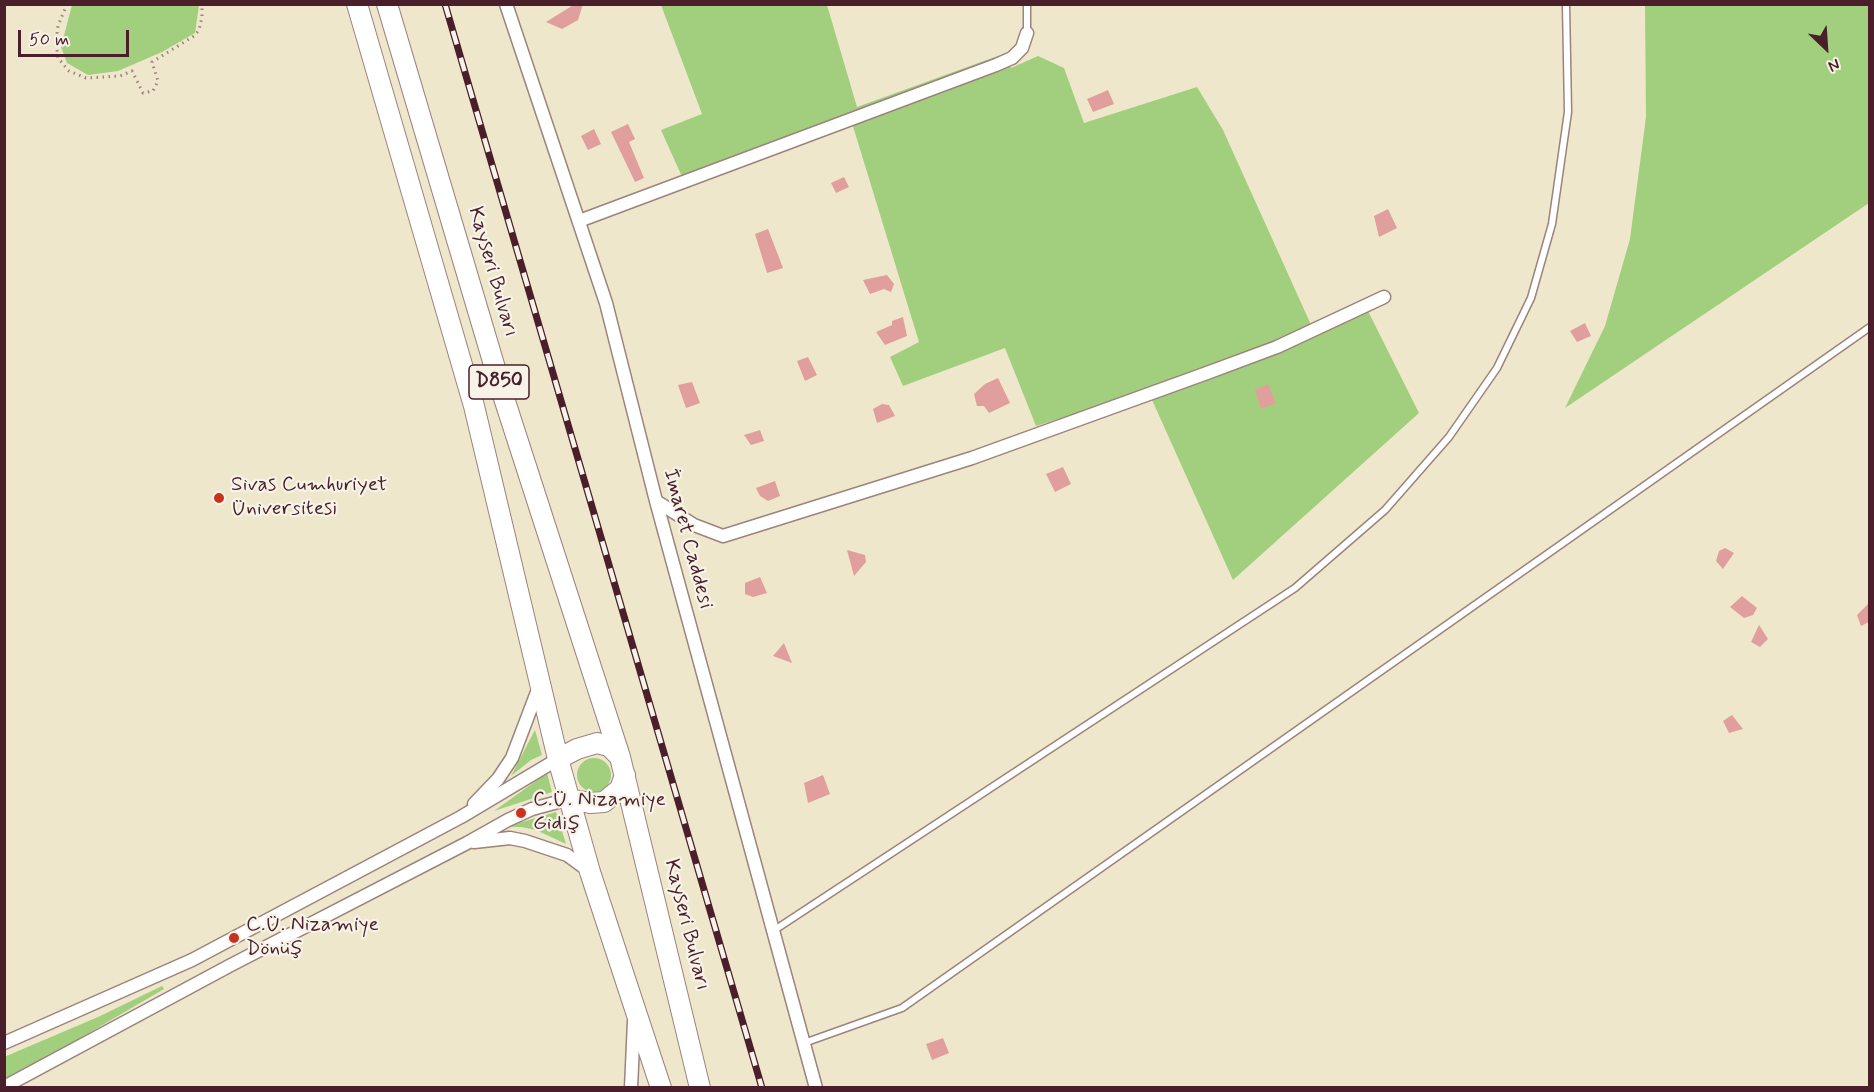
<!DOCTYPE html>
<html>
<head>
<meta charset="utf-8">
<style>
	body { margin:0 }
	#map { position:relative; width:1874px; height:1092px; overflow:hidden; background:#eee7cc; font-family:Mynerve,sans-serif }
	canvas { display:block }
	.frame { position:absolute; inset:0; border:6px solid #4a1f2b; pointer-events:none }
	.north { position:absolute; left:1796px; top:18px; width:60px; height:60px; -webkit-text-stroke:4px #f7f3e8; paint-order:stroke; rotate:155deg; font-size:16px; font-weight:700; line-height:24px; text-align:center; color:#4a1f2b }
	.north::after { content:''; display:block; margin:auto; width:21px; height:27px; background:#4a1f2b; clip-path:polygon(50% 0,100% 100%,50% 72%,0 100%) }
	.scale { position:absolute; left:18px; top:30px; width:111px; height:27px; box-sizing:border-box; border:3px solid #4a1f2b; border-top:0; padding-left:8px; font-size:18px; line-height:21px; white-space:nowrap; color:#4a1f2b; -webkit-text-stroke:4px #f7f3e8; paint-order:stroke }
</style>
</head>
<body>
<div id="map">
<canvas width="1874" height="1092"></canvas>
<div class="frame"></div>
<div class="north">N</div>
<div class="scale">50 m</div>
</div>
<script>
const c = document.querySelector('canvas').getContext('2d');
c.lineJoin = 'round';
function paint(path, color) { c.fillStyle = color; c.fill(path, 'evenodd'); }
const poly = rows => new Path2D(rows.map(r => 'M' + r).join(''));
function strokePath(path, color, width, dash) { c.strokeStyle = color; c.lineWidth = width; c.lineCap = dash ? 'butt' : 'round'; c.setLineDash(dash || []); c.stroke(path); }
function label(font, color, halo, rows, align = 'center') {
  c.font = font + ' Mynerve,sans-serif'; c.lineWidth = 4.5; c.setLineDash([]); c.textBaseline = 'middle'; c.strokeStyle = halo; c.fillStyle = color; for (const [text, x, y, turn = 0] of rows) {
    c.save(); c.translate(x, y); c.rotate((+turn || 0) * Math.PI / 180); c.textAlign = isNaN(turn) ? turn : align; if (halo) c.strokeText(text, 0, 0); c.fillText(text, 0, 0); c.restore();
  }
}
const green = poly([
	[72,5,199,4,199,5,195,33,162,52,118,71,88,75,67,63,61,47],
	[661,5,827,5,857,107,1006,53,1011,68,1038,56,1064,68,1084,123,1197,87,1223,130,1312,327,1368,311,1419,413,1233,580,1148,391,1036,426,1005,348,903,386,890,357,919,342,852,123,683,179,661,130,702,114],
	[1645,5,1869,5,1869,203,1565,408,1605,326,1630,239,1646,117],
	[535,730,542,755,531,760,511,776],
	'577 775a17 17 0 1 1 34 0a17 17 0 1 1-34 0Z',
	[547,773,552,792,494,811],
	[556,812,566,844,536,830,521,827,505,827],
	[162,986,164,989,5,1082,4,1057,98,1017]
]);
const building = poly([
	[575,4,583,4,578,20,562,29,546,22],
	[1108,90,1114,104,1093,112,1087,99],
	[628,124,635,139,629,142,644,178,635,182,611,132],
	[594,129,601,144,588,150,581,136],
	[844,177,849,187,836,193,831,183],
	[1388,209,1397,228,1379,237,1374,216],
	[768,229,783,268,767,273,755,234],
	[887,275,894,284,891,292,884,289,870,294,863,280],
	[903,317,907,336,885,345,876,332,892,325,892,321],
	[1585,323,1591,336,1577,342,1570,331],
	[808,357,817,375,805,381,797,361],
	[998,378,1010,403,989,413,984,406,977,406,974,394,985,384],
	[692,382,700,403,686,408,678,385],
	[1268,384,1276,403,1261,409,1255,390],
	[882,404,889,405,895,416,877,423,873,409],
	[760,430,764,441,751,445,744,435],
	[1063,467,1071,484,1055,492,1046,474],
	[775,481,780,496,768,501,760,496,756,488],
	[1725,548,1734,553,1723,569,1716,561,1719,551],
	[847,550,865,555,866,562,854,576],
	[760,577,767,593,753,597,745,594,745,583],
	[1742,596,1757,608,1753,615,1744,618,1730,607],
	[1869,603,1869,622,1861,626,1857,615],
	[1759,625,1768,639,1760,647,1751,642],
	[784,643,792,663,773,656],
	[1732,715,1743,729,1729,733,1723,721],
	[823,775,830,794,808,803,804,783],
	[943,1038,949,1053,932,1060,926,1044]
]);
const path = poly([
	[67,4,58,26,56,42,58,58,69,71,86,78,120,76,132,71,143,93,153,91,158,81,152,62,194,36,199,30,202,17,202,4]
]);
const service = poly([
	[1027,4,1027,33],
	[773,931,1295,588,1385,510,1449,437,1497,368,1531,298,1552,224,1568,112,1566,4],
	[804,1043,902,1008,1870,327]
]);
const minor = poly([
	[506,4,606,303,656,501,816,1088],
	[579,221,996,65,1012,58,1022,48,1027,33],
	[656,501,694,525,723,536,972,458,1207,373,1277,347,1384,297],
	[474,804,498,779,512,758,539,687],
	[474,842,510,838,525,841,567,855,589,871],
	[4,1043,192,960,461,817,558,759],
	[4,1087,231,965,467,843,508,820,532,809,569,799],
	[631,1088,634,1021]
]);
const trunk = poly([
	[357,4,474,406,558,759,590,872,661,1088],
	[387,4,503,395,620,757,700,1088],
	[558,759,577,749,597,743,609,746,620,757],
	[569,799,590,803,604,802,620,789,625,775]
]);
const rail = poly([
	[445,4,762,1088]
]);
const markers = [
	[219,498,6,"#c8321e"],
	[521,813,6,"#c8321e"],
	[234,938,6,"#c8321e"]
];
const shields = [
	[499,382,60]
];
const shieldNames = [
	["D850",499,382]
];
const streetNames = [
	["Kayseri Bulvarı",492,272,74],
	["İmaret Caddesi",687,539,75],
	["Kayseri Bulvarı",686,925,76]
];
const poiNames = [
	["Sivas Cumhuriyet",231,486],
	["Üniversitesi",231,510],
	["C.Ü. Nizamiye",533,801],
	["Gidiş",533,825],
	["C.Ü. Nizamiye",246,926],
	["Dönüş",246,950]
];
paint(green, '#a2cf7d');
paint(building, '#e09f9c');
strokePath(service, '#9c837c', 9);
strokePath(minor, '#9c837c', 15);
strokePath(trunk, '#9c837c', 22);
strokePath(path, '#9c837c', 3, [1.5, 4.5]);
strokePath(service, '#fff', 6);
strokePath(minor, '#fff', 12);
strokePath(trunk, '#fff', 20);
strokePath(rail, '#4a1f2b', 7);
strokePath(rail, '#f7f3e8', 4.5, [14]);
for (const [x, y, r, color] of markers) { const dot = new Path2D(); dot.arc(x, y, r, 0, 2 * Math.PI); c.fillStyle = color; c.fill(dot); strokePath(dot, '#f7f3e8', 2); }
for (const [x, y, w] of shields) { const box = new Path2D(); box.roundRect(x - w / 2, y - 17, w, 34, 4.5); c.fillStyle = '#f7f3e8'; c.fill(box); strokePath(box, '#4a1f2b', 1.5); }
label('bold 20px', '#4a1f2b', null, shieldNames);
label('21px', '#4a1f2b', '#f7f3e8', streetNames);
label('21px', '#4a1f2b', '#f7f3e8', poiNames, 'left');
</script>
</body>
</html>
